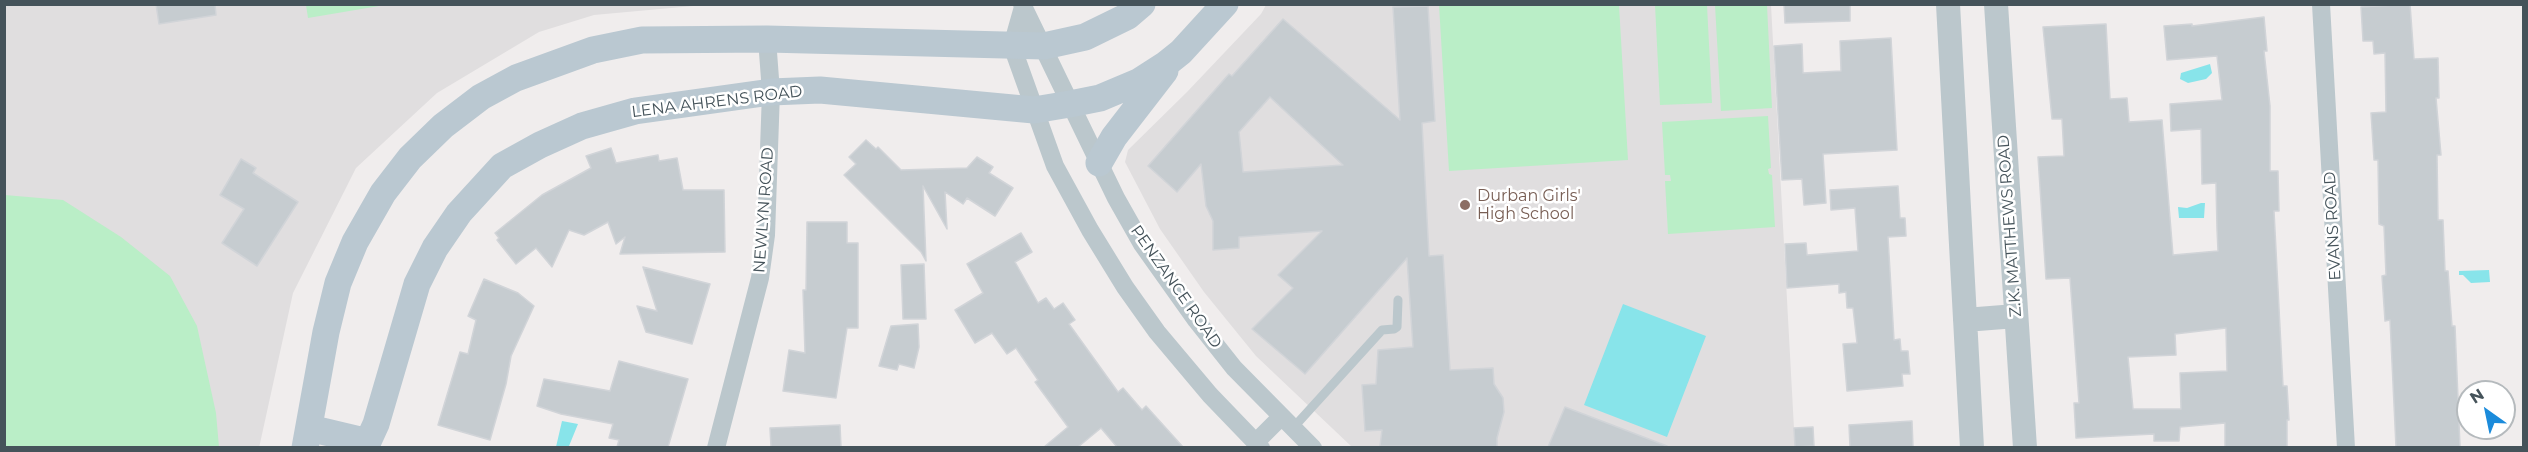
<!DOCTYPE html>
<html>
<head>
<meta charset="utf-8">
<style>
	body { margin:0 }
	#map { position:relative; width:2528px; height:452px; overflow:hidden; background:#f0eded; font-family:Montserrat,sans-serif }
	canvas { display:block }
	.frame { position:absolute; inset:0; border:6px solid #45535a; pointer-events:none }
	.north { position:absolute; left:2456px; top:380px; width:60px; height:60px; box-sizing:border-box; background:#fff; border:2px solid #b5babd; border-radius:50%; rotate:327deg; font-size:16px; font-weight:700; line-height:24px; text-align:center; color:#45535a }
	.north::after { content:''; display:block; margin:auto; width:21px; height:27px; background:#1b8bdb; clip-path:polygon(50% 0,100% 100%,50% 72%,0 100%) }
</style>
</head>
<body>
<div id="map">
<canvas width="2528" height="452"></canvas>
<div class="frame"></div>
<div class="north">N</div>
</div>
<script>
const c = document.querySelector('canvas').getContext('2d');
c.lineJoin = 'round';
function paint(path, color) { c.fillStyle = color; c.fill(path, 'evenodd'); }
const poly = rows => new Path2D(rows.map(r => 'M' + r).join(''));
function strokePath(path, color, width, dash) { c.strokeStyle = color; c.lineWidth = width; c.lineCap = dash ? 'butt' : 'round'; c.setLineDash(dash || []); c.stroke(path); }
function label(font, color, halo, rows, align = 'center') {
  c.font = font + ' Montserrat,sans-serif'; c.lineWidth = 5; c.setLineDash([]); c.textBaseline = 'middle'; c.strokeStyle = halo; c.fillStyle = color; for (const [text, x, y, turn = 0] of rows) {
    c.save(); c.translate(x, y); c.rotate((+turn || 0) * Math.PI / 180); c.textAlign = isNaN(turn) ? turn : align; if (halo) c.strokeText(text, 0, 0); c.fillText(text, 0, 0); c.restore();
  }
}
const education = poly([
	[4,5,704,5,594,15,539,32,437,93,356,168,293,293,259,448,5,447],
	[1266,5,1771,5,1795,447,1352,447,1256,356,1204,292,1160,229,1125,162,1128,150,1187,92,1261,14]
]);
const green = poly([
	[306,5,306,4,385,5,308,18],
	[1439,5,1619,5,1628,160,1449,171],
	[1655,5,1707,5,1712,103,1660,105],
	[1715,5,1767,5,1772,108,1721,111],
	[1768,116,1771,168,1768,169,1769,174,1772,175,1775,227,1668,234,1665,181,1671,181,1670,175,1665,175,1662,122],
	[5,195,63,200,121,237,170,276,197,326,216,413,219,447,5,447]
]);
const water = poly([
	[2210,64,2212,73,2206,79,2188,83,2180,79,2181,73],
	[2201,203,2205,203,2204,218,2179,218,2178,207,2187,208],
	[2489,270,2490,282,2471,283,2463,275,2459,275,2459,271],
	[1623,304,1706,336,1667,437,1584,405],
	[562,421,578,424,569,446,556,447]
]);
const building = poly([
	[156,4,215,4,216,15,159,24,156,4],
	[1784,4,1850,4,1850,21,1785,23,1784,4],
	[2410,4,2414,59,2438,58,2439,98,2436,98,2441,155,2437,155,2438,220,2443,220,2445,271,2448,271,2452,326,2455,326,2460,447,2396,447,2390,320,2385,321,2382,276,2386,275,2384,226,2379,224,2378,160,2374,160,2371,113,2386,112,2385,53,2374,54,2373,41,2363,41,2361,7,2410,4],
	[1428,6,1435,121,1422,123,1429,256,1443,255,1450,370,1493,368,1494,384,1503,398,1504,412,1497,438,1497,447,1380,446,1382,430,1365,431,1362,385,1376,384,1378,350,1413,347,1407,258,1305,374,1252,329,1293,288,1278,275,1322,231,1239,237,1239,248,1213,250,1213,221,1206,206,1201,164,1177,192,1148,166,1229,74,1232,76,1283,19,1400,120,1393,7,1428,6],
	[1270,97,1343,165,1243,172,1239,132,1270,97],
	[2264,17,2267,51,2264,51,2270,106,2270,171,2278,171,2279,211,2274,211,2283,386,2287,386,2289,420,2287,420,2287,447,2225,447,2225,423,2180,427,2179,441,2154,441,2154,434,2076,438,2074,403,2079,403,2070,278,2046,279,2038,157,2064,156,2062,119,2052,119,2043,27,2106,24,2110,99,2127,98,2129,122,2162,120,2173,255,2218,251,2217,229,2216,183,2202,184,2201,129,2171,131,2170,104,2222,100,2217,56,2167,60,2164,26,2192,24,2192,26,2264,17],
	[2226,328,2227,371,2180,373,2181,409,2133,409,2128,357,2176,355,2175,334,2226,328],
	[1891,38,1897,150,1823,154,1826,203,1804,205,1802,179,1782,180,1774,46,1802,44,1803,73,1841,71,1840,41,1891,38],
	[866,140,876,149,878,147,901,170,967,168,977,157,993,167,989,173,1013,188,995,216,967,198,963,204,945,192,947,229,923,186,926,261,921,252,844,175,856,164,849,157,866,140],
	[611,148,616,163,658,155,659,161,677,158,683,190,724,190,725,252,620,254,625,237,616,244,608,222,584,235,569,230,552,267,536,248,516,264,497,240,499,238,495,233,542,195,591,168,586,156,611,148],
	[241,159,256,168,253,173,298,202,257,266,222,243,244,209,220,195,241,159],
	[1898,186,1900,218,1905,218,1906,236,1888,237,1894,340,1900,339,1901,351,1908,351,1910,374,1902,374,1903,386,1847,391,1843,344,1857,343,1853,308,1847,308,1846,292,1839,293,1839,284,1787,288,1785,244,1806,243,1807,255,1858,251,1855,208,1831,210,1830,190,1898,186],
	[807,222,847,222,847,243,858,243,858,328,847,328,836,398,783,391,789,350,805,353,803,290,806,290,807,222],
	[1021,233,1032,252,1015,262,1038,303,1046,298,1054,309,1063,303,1075,320,1069,324,1118,392,1123,388,1142,410,1146,406,1183,447,1117,447,1101,428,1078,447,1044,447,1068,427,1035,382,1038,380,1016,348,1007,354,992,333,975,343,955,310,983,293,967,264,1021,233],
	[924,264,926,319,903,319,901,265,924,264],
	[643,267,710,284,692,344,646,332,637,306,657,311,643,267],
	[484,279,518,293,534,306,511,356,506,384,490,440,438,425,460,352,468,354,476,320,468,316,484,279],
	[918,324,919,347,914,368,899,364,897,370,879,366,891,326,918,324],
	[619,361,688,379,668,447,617,447,619,440,609,438,613,424,561,414,537,406,544,379,610,391,619,361],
	[1565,407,1667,446,1667,447,1548,447,1565,407],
	[1912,421,1913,447,1850,447,1849,425,1912,421],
	[840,425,841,447,771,447,770,428,840,425],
	[1813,427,1814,446,1795,447,1794,428,1813,427]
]);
const service = poly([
	[1293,428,1382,330,1394,329,1397,327,1398,300]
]);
const minor = poly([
	[1022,4,1116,198,1142,244,1196,320,1234,368,1313,448],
	[2321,4,2346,448],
	[1023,7,1012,46,1055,166,1090,230,1125,287,1157,332,1210,395,1261,448],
	[1256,442,1281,417],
	[716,448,760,278,766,235,771,92,767,39]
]);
const tertiary = poly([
	[1948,4,1972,448],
	[1996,4,2025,448],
	[1965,320,2016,316]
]);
const secondary = poly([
	[1099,163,1114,137,1165,71],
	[309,428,368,442],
	[305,448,326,332,338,283,355,242,383,193,410,158,443,126,481,97,516,78,593,50,642,40,767,39,1044,46,1085,37,1128,16,1142,4],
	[365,448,376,424,417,284,435,248,459,213,502,166,540,145,582,126,635,111,771,92,820,90,1034,110,1070,104,1100,98,1138,82,1166,64,1181,52,1225,4]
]);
const markers = [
	[1465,205,6,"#8d6e63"]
];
const streetNames = [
	["LENA AHRENS ROAD",717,102,-7],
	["NEWLYN ROAD",764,210,-86],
	["Z.K. MATTHEWS ROAD",2010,226,-94],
	["EVANS ROAD",2333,226,-93],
	["PENZANCE ROAD",1176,287,55]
];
const educationNames = [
	["Durban Girls'",1477,196],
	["High School",1477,214]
];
paint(education, '#e0dedf');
paint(green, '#baeec7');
paint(water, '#88e4ea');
paint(building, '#c6ccd0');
strokePath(building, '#d1d4d8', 1.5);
strokePath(service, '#bbc7cc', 9);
strokePath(minor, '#bbc7cc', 18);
strokePath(tertiary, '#bbc7cc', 24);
strokePath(secondary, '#bac8d1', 27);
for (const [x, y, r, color] of markers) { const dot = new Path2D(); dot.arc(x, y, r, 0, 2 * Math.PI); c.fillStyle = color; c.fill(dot); strokePath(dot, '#fff', 2); }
label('16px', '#45535a', '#fff', streetNames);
label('16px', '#785e54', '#fff', educationNames, 'left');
</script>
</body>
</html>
